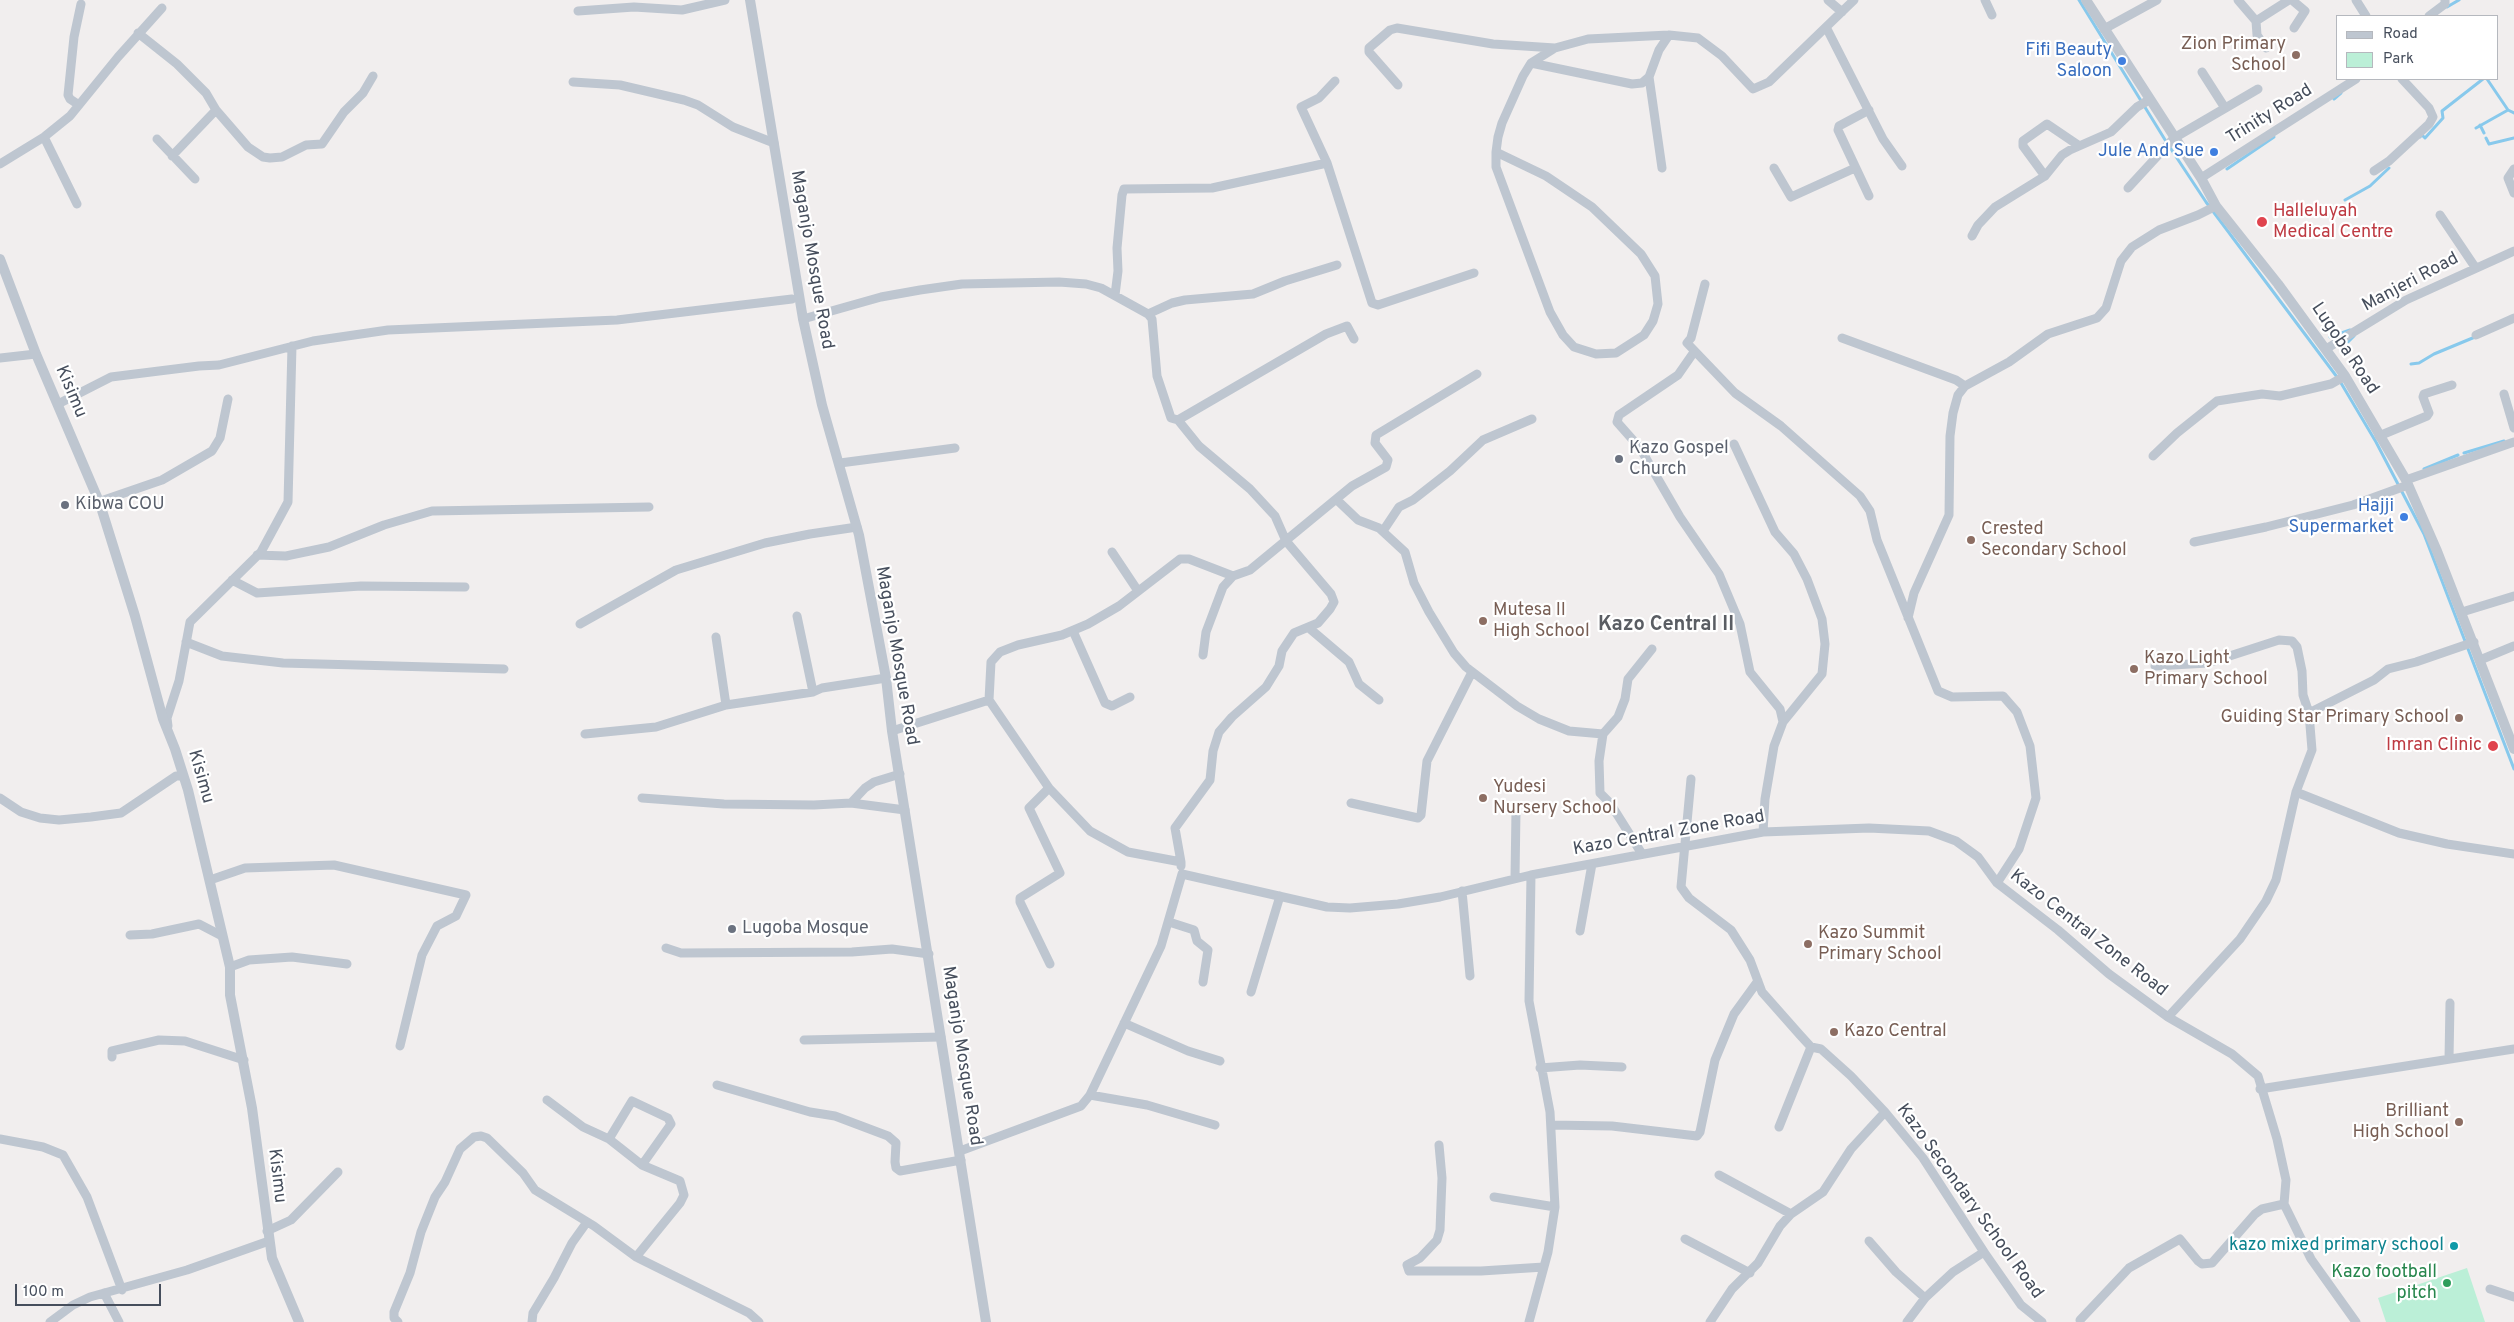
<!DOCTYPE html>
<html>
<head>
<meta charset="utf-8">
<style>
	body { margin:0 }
	#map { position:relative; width:2514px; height:1322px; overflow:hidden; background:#f1eeee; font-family:Overpass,sans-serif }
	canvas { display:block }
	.legend { position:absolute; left:2336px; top:15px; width:162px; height:65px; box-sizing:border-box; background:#fff; border:1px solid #b5b8be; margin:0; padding:6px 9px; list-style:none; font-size:15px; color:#464e5c }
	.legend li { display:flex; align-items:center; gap:10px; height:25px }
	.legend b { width:25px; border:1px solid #b5b8be }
	.scale { position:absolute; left:15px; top:1284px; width:146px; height:22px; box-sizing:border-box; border:2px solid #464e5c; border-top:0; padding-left:6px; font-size:15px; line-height:18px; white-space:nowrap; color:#464e5c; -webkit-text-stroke:4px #fff; paint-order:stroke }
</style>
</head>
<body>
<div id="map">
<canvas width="2514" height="1322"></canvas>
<ul class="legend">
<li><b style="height:6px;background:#bec6d0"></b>Road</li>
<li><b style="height:14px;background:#bbefd7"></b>Park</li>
</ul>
<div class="scale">100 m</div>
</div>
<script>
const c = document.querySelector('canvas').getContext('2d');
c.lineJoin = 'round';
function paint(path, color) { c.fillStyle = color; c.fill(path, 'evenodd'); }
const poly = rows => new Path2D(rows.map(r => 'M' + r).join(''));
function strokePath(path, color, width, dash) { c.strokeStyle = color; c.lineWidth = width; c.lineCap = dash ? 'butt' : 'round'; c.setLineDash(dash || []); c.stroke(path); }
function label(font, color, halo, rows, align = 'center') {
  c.font = font + ' Overpass,sans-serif'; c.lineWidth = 4.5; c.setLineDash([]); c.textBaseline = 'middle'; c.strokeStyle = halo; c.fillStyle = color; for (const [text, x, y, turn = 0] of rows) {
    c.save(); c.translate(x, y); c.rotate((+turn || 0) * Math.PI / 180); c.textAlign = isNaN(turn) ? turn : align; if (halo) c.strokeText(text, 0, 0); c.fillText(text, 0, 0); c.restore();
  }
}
const green = poly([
	[2467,1268,2485,1322,2386,1322,2378,1298]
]);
const stream = poly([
	[2079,0,2167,143,2206,202,2337,377],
	[2447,7,2459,0],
	[2487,79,2508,110,2514,113],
	[2334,99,2341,93],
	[2480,125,2484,133],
	[2476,128,2508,110],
	[2420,137,2422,135,2425,138,2443,118,2442,111,2483,79],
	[2486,138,2489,144,2514,138],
	[2227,169,2274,137],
	[2345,200,2370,186,2389,168],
	[2330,337,2350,330],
	[2346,344,2354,336],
	[2411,364,2419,363,2434,354,2475,337],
	[2341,383,2376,442,2424,534,2514,769],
	[2464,453,2504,441],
	[2424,469,2458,455]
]);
const minor = poly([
	[1828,0,1842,12],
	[1985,0,1992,15],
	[2238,0,2256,21,2257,35,2266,48],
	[2292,0,2305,11,2294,28],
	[2356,0,2366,16],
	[578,11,634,7,682,10,725,0],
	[2429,16,2445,4,2445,0],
	[2256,21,2289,0],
	[1826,27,1883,139,1902,166],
	[2104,29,2157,0],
	[138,33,177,64,206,93,216,110,248,147,263,157,270,158,282,157,306,145,322,144,344,112,363,93,373,76],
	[1531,63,1632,84,1642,83,1649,77],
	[2202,72,2225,108],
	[1335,81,1319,98,1301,107,1327,163,1372,303,1378,305,1474,273],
	[573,82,620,85,684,100,698,105,733,127,774,143],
	[1398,85,1369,52,1369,48,1390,30,1397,28,1493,44,1555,48],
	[79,105,70,99,68,95,74,37,81,4],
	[1869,110,1839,126,1838,130,1869,196],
	[44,137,77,204],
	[157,139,195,179],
	[1496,152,1546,176,1592,207,1641,254,1655,276,1658,304,1653,321,1644,335,1616,353,1596,354,1574,347,1563,335,1550,312,1496,167,1496,152,1498,137,1502,123,1523,76,1531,63,1555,48,1588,39,1669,35,1698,38,1722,56,1753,89,1769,82,1854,0],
	[172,156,216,110],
	[0,164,44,137,70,116,118,57,162,8],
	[1662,168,1649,77,1659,50,1669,35],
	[1774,168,1791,197,1855,168],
	[2514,169,2508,178,2514,193],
	[2374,171,2389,161,2429,124,2433,117,2429,108,2402,79],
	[2045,176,2023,146,2023,141,2047,124,2078,145],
	[2201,178,2356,79],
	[2128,188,2174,138,2258,89],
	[2440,215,2475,267],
	[1972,236,1978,225,1995,207,2045,176,2062,155,2070,150,2111,132,2137,107,2149,100],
	[1705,284,1691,338,1687,343,1735,393,1781,426,1860,496,1870,511,1877,540,1938,691,1952,697,2003,696,2017,712,2030,746,2036,798,2019,849,1997,883],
	[1115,295,1118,271,1117,248,1122,195,1124,189,1212,188,1327,163],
	[1148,314,1172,303,1185,300,1253,294,1285,281,1337,265],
	[803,319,881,297,920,290,962,284,1059,282,1086,284,1101,288,1148,314,1152,319,1157,376,1171,418,1178,420,1199,446,1250,489,1275,516,1286,541,1331,594,1334,602,1330,609,1318,623,1294,633,1282,651,1279,666,1266,687,1232,717,1219,732,1213,751,1210,780,1175,828,1181,862],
	[2476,335,2514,318],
	[1842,338,1956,380,1965,386,2009,362,2048,334,2097,318,2106,308,2121,261,2132,247,2159,230,2198,215,2216,206],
	[2326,349,2406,300,2514,251],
	[1694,352,1678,375,1619,415,1617,422,1640,448,1680,517,1719,574,1740,624,1750,672,1780,709,1783,722],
	[0,358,36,354],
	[2504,394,2514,428],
	[58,404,111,377,199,366,219,365,313,341,388,330,617,320,792,299],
	[1178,420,1326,334,1347,326,1354,339],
	[2379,436,2427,416,2429,413,2423,397,2424,394,2452,385],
	[1734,444,1775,532,1794,554,1807,579,1822,619,1825,644,1822,674,1783,722,1774,746,1765,799,1763,832],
	[2153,456,2177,433,2217,401,2262,394,2280,396,2331,384,2345,376],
	[840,463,955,448],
	[2406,480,2514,442],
	[1337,500,1358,520,1379,528,1405,552,1414,583,1429,612,1454,653,1466,667,1517,706,1539,719,1569,731,1603,734],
	[103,509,101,501,162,480,212,451,220,438,228,399],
	[1383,531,1399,507,1413,500,1450,471,1483,440,1532,419],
	[2194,542,2266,527,2353,505,2408,485],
	[1112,552,1138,591],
	[257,555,286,556,329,547,384,525,432,511,649,507],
	[232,580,257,593,361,586,465,587],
	[2462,612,2514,596],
	[797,616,813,692],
	[1908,618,1914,593,1949,515,1950,436,1953,413,1958,395,1965,386],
	[580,624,676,570,765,543,810,534,857,527],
	[1309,628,1349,662,1359,684,1379,700],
	[1073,631,1105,703,1112,706,1130,697],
	[716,637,726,705],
	[186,642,222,656,283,663,504,669],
	[1203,655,1206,632,1223,587,1233,576],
	[2480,660,2514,646],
	[2155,666,2208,663,2279,640,2292,641,2297,647,2302,671,2303,695,2309,713,2312,750,2296,792,2276,880,2266,901,2240,939,2168,1017],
	[989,700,1049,788,1090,831,1128,852,1181,862,1181,866],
	[2309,713,2374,680,2388,669,2416,662,2474,642],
	[168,726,167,718,179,681,190,622,261,552,288,502,292,346],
	[892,731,989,700,991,662,1000,652,1018,645,1062,635,1088,624,1119,606,1180,559,1189,559,1233,576,1250,570,1352,486,1386,467,1388,460,1375,443,1376,435,1477,374],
	[585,734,656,727,726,705,813,692,822,688,886,678],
	[1691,779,1681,887,1689,898,1731,930,1750,960,1762,992,1800,1035,1811,1047,1821,1049,1851,1076,1885,1112,1923,1158,1984,1252,2021,1305,2042,1322],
	[1049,788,1029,808,1060,873,1020,898,1020,902,1050,964],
	[2296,792,2399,833,2447,844,2514,854],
	[0,798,21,812,40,818,59,820,91,817,121,813,176,776,182,776],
	[642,798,724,804,814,805,851,803,905,810],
	[851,803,865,788,874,782,900,774],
	[1351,803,1418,818,1421,815,1427,761,1472,672],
	[1642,854,1610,803,1600,793,1599,761,1603,734,1618,717,1625,699,1628,679,1652,649],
	[1515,878,1516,810],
	[210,880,245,868,334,865,466,895,456,916,437,926,422,955,400,1046],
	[1462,891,1470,976],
	[1169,922,1194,930,1197,941,1208,950,1203,982],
	[1580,931,1592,864],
	[130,935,152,934,199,924,222,936],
	[666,948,681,953,852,952,892,949,929,954],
	[230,967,249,960,292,957,347,964],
	[1251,992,1280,896],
	[1124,1023,1188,1051,1220,1061],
	[804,1040,941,1037],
	[112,1057,112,1051,159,1040,185,1041,244,1060],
	[2449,1059,2450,1003],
	[1540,1068,1580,1065,1622,1067],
	[717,1085,810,1112,835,1116,888,1136,896,1143,895,1162,896,1168,900,1171,961,1160],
	[2260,1089,2514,1049],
	[1090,1095,1147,1105,1215,1125],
	[547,1100,583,1127,609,1139,642,1165,680,1181,684,1195,680,1203,636,1257],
	[1551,1125,1612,1126,1697,1136,1700,1132,1715,1060,1734,1014,1758,981],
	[1779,1127,1811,1047],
	[0,1139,43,1147,63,1155,87,1197,122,1290],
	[609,1139,632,1101,668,1118,671,1124,642,1165],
	[1439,1145,1442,1178,1440,1230,1437,1240,1420,1258,1407,1265,1409,1271,1481,1271,1544,1267],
	[960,1151,1081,1106,1090,1095,1161,946,1182,874,1327,907,1350,908,1398,904,1440,897,1531,875,1763,832,1869,828,1929,831,1956,841,1978,857,1997,883,2058,930,2109,974,2168,1017,2232,1054,2258,1076,2277,1139,2286,1180,2284,1204,2311,1259,2356,1322],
	[1719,1175,1791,1214],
	[1494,1197,1555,1207],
	[267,1231,291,1220,338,1172],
	[1685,1239,1750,1273],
	[1869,1241,1896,1272,1925,1298],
	[2490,1289,2514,1297],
	[104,1293,119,1322],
	[2080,1320,2129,1268,2180,1239,2198,1261,2202,1264,2212,1263,2255,1214,2262,1209,2284,1204],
	[50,1322,73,1305,90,1297,187,1270,269,1241],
	[398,1322,394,1318,394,1312,410,1273,421,1232,435,1197,445,1182,460,1149,474,1137,481,1136,487,1138,523,1173,535,1190,594,1226,636,1257,749,1313,759,1322],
	[532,1322,533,1313,554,1278,572,1243,587,1222],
	[1529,1322,1548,1252,1555,1207,1550,1112,1529,1001,1531,875],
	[1710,1322,1732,1289,1758,1263,1780,1226,1791,1214,1823,1192,1851,1149,1885,1112],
	[1907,1322,1925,1298,1953,1272,1984,1252]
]);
const tertiary = poly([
	[750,0,803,319,822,405,859,535,886,678,892,731,986,1322],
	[2086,0,2201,178,2216,206,2278,284,2345,376,2406,480,2437,551,2514,749],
	[0,259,36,354,100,504,135,616,163,719,175,749,188,790,230,967,230,995,252,1108,272,1258,299,1322]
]);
const markers = [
	[2296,55,5,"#8d6e63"],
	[2122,61,5,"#3f7fe0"],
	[2214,152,5,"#3f7fe0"],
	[2262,222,6,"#e0444e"],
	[1619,459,5,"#6b7280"],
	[65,505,5,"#6b7280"],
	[2404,517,5,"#3f7fe0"],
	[1971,540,5,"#8d6e63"],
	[1483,621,5,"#8d6e63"],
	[2134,669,5,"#8d6e63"],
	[2459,718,5,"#8d6e63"],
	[2493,746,6,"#e0444e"],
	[1483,798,5,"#8d6e63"],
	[732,929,5,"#6b7280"],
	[1808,944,5,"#8d6e63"],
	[1834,1032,5,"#8d6e63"],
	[2459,1122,5,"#8d6e63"],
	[2454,1246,5,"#0f9aa8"],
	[2447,1283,5,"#2e9e5b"]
];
const educationNames = [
	["Zion Primary",2286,45,"right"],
	["School",2286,66,"right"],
	["Crested",1981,530],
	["Secondary School",1981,551],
	["Mutesa II",1493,611],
	["High School",1493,632],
	["Kazo Light",2144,659],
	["Primary School",2144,680],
	["Guiding Star Primary School",2449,718,"right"],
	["Yudesi",1493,788],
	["Nursery School",1493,809],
	["Kazo Summit",1818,934],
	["Primary School",1818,955],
	["Kazo Central",1844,1032],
	["Brilliant",2449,1112,"right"],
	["High School",2449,1133,"right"]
];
const shopNames = [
	["Fifi Beauty",2112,51],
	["Saloon",2112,72],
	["Jule And Sue",2204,152],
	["Hajji",2394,507],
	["Supermarket",2394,528]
];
const streetNames = [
	["Trinity Road",2270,115,-32],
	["Maganjo Mosque Road",811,260,80],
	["Manjeri Road",2411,283,-28],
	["Lugoba Road",2344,349,56],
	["Kisimu",70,392,67],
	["Maganjo Mosque Road",896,656,80],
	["Kisimu",200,777,74],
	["Kazo Central Zone Road",1669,834,-10],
	["Kazo Central Zone Road",2088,934,38],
	["Maganjo Mosque Road",961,1056,81],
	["Kisimu",276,1176,83],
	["Kazo Secondary School Road",1969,1202,54]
];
const healthNames = [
	["Halleluyah",2273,212],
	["Medical Centre",2273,233],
	["Imran Clinic",2482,746,"right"]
];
const worshipNames = [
	["Kazo Gospel",1629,449],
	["Church",1629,470],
	["Kibwa COU",75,505],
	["Lugoba Mosque",742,929]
];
const cultureNames = [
	["kazo mixed primary school",2444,1246]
];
const leisureNames = [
	["Kazo football",2437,1273],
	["pitch",2437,1294]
];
const quarterNames = [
	["Kazo Central II",1666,626]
];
paint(green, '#bbefd7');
strokePath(stream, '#88c9ec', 3);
strokePath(minor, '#bec6d0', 9);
strokePath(tertiary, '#bec6d0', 10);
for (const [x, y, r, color] of markers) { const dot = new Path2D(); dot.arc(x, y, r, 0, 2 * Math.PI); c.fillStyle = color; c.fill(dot); strokePath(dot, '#fff', 2); }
label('18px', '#785e54', '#fff', educationNames, 'left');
label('18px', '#366cbe', '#fff', shopNames, 'right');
label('18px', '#464e5c', '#fff', streetNames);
label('18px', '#be3a42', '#fff', healthNames, 'left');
label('18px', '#5b616d', '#fff', worshipNames, 'left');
label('18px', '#0d838f', '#fff', cultureNames, 'right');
label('18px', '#27864d', '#fff', leisureNames, 'right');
label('bold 20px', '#5a5d63', '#fff', quarterNames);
</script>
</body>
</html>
